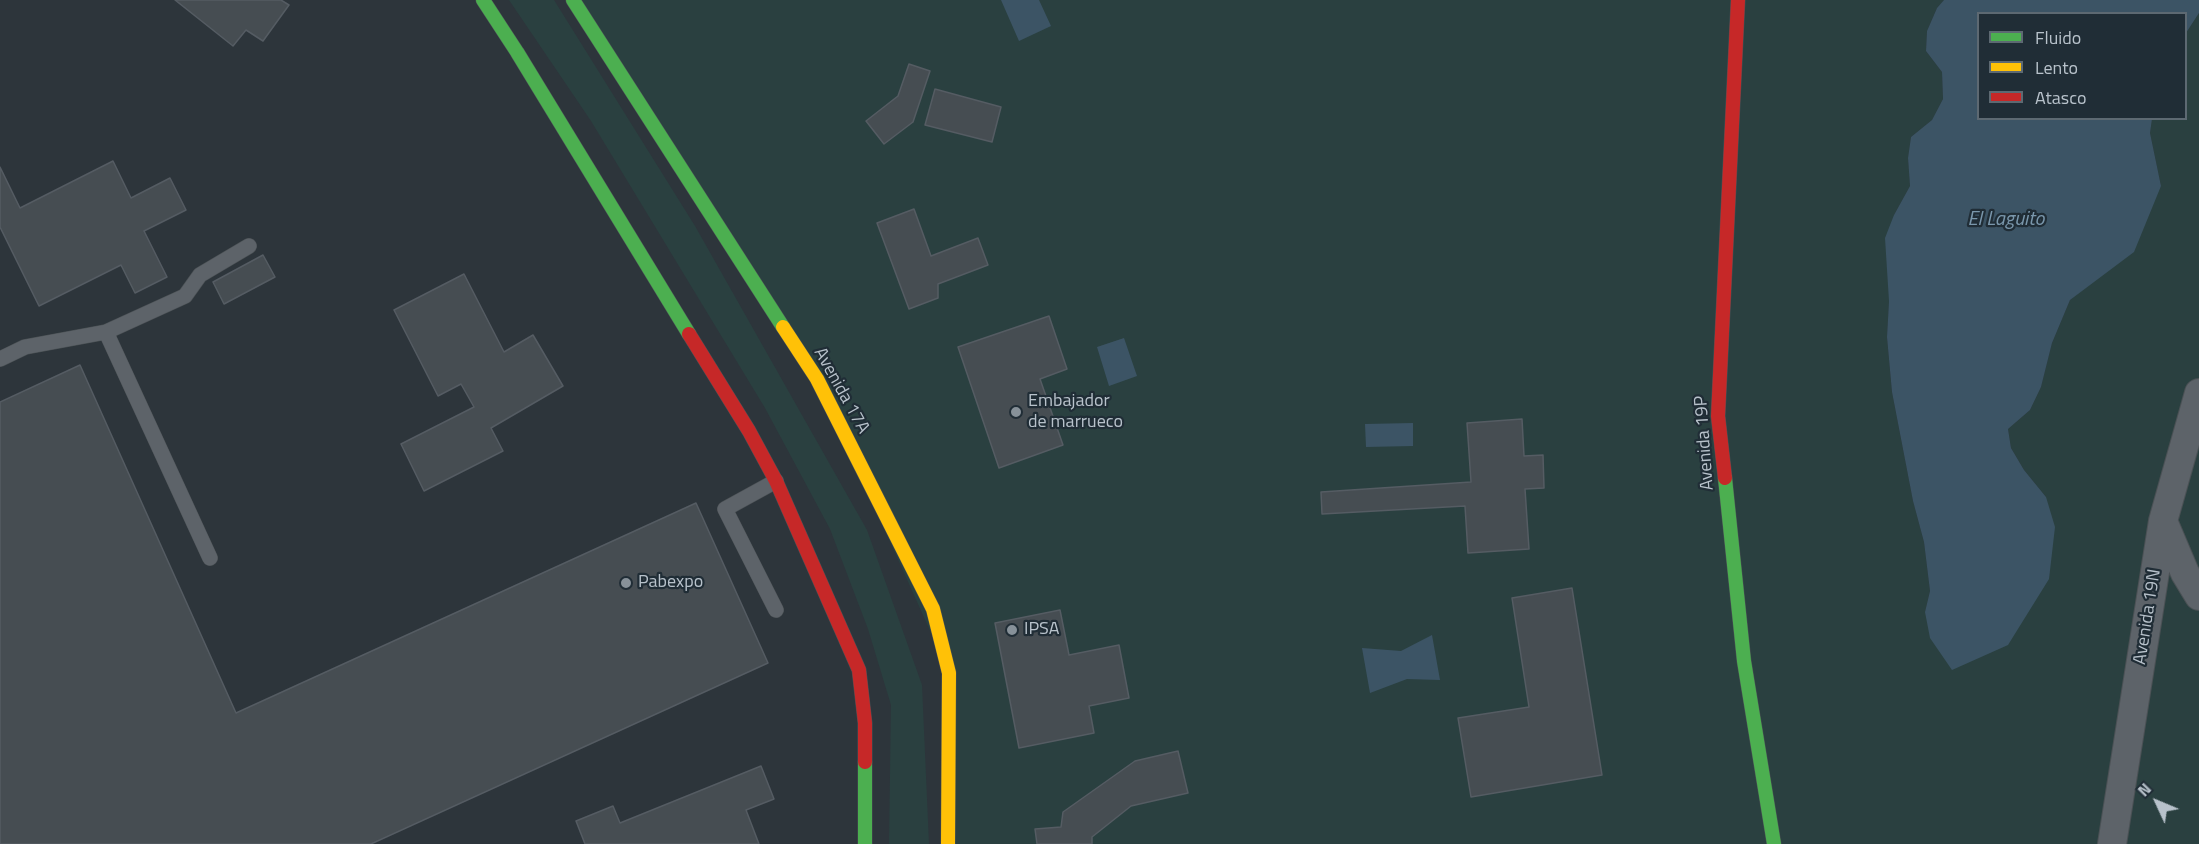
<!DOCTYPE html>
<html>
<head>
<meta charset="utf-8">
<style>
	body { margin:0 }
	#map { position:relative; width:2199px; height:844px; overflow:hidden; background:#2d353b; font-family:"Titillium Web",sans-serif }
	canvas { display:block }
	.legend { position:absolute; left:1977px; top:12px; width:210px; height:108px; box-sizing:border-box; background:#202d36; border:2px solid #5d6972; margin:0; padding:8px 10px; list-style:none; font-size:18px; color:#b8c2cb }
	.legend li { display:flex; align-items:center; gap:12px; height:30px }
	.legend b { width:30px; border:2px solid #5d6972 }
	.north { position:absolute; left:2127px; top:772px; width:60px; height:60px; -webkit-text-stroke:4px #202d36; paint-order:stroke; rotate:314deg; font-size:16px; font-weight:700; line-height:24px; text-align:center; color:#b8c2cb }
	.north::after { content:''; display:block; margin:auto; width:21px; height:27px; background:#b8c2cb; clip-path:polygon(50% 0,100% 100%,50% 72%,0 100%) }
</style>
</head>
<body>
<div id="map">
<canvas width="2199" height="844"></canvas>
<ul class="legend">
<li><b style="height:8px;background:#4caf50"></b>Fluido</li>
<li><b style="height:8px;background:#ffc107"></b>Lento</li>
<li><b style="height:8px;background:#c62828"></b>Atasco</li>
</ul>
<div class="north">N</div>
</div>
<script>
const c = document.querySelector('canvas').getContext('2d');
c.lineJoin = 'round';
function paint(path, color) { c.fillStyle = color; c.fill(path, 'evenodd'); }
const poly = rows => new Path2D(rows.map(r => 'M' + r).join(''));
function strokePath(path, color, width, dash) { c.strokeStyle = color; c.lineWidth = width; c.lineCap = dash ? 'butt' : 'round'; c.setLineDash(dash || []); c.stroke(path); }
function label(font, color, halo, rows, align = 'center') {
  c.font = font + ' "Titillium Web",sans-serif'; c.lineWidth = 4.5; c.setLineDash([]); c.textBaseline = 'middle'; c.strokeStyle = halo; c.fillStyle = color; for (const [text, x, y, turn = 0] of rows) {
    c.save(); c.translate(x, y); c.rotate((+turn || 0) * Math.PI / 180); c.textAlign = isNaN(turn) ? turn : align; if (halo) c.strokeText(text, 0, 0); c.fillText(text, 0, 0); c.restore();
  }
}
const green = poly([
	[509,0,554,0,695,226,867,530,922,685,929,844,889,844,891,705,868,629,830,529,765,408,591,121],
	[573,0,1944,0,1937,8,1927,31,1926,51,1942,72,1943,99,1932,120,1911,137,1908,158,1910,186,1894,215,1887,337,1892,392,1913,501,1924,542,1930,591,1925,612,2046,497,2024,470,2011,448,2008,429,2030,410,2041,387,2052,343,2070,300,2092,282,2161,186,2150,133,2152,119,2186,118,2186,33,2199,13,2199,844,948,844,949,673,817,379]
]);
const water = poly([
	[1001,0,1039,0,1051,26,1019,41],
	[1944,0,2199,0,2199,13,2186,33,2186,14,1978,14,1978,118,2152,119,2150,133,2161,186,2134,252,2070,300,2052,343,2041,387,2030,410,2008,429,2011,448,2024,470,2046,497,2055,527,2049,579,2008,645,1952,670,1930,638,1925,612,1930,591,1924,542,1913,501,1892,392,1887,337,1889,301,1885,238,1894,215,1910,186,1908,158,1911,137,1932,120,1943,99,1942,72,1926,51,1927,31,1937,8],
	[1124,338,1137,376,1109,386,1097,347],
	[1413,423,1413,446,1366,447,1365,424],
	[1432,635,1440,680,1407,679,1370,693,1362,648,1401,651]
]);
const building = poly([
	[175,0,281,0,289,5,263,41,246,30,233,46,175,0],
	[909,64,930,71,913,122,884,144,866,121,898,96,909,64],
	[935,89,1001,107,992,142,925,125,935,89],
	[113,161,131,198,170,178,186,210,144,231,167,277,135,293,121,265,39,306,0,227,0,167,20,208,113,161],
	[914,209,931,256,978,238,988,265,938,284,938,298,909,309,877,223,914,209],
	[263,255,275,277,224,304,213,282,263,255],
	[464,274,504,352,533,335,563,386,491,428,503,451,424,491,401,444,474,407,461,384,438,396,394,310,464,274],
	[1049,316,1067,369,1040,379,1063,445,999,468,958,347,1049,316],
	[80,365,236,713,696,503,768,663,371,844,0,844,0,402,80,365],
	[1522,419,1524,456,1543,455,1544,488,1525,489,1529,549,1468,553,1465,506,1322,514,1321,492,1471,482,1467,423,1522,419],
	[1572,588,1602,775,1471,797,1458,718,1529,707,1512,598,1572,588],
	[1060,610,1069,655,1119,645,1129,698,1089,706,1094,733,1019,748,995,623,1060,610],
	[1178,751,1188,793,1131,806,1092,837,1092,844,1037,844,1035,829,1061,827,1063,812,1135,761,1178,751],
	[761,766,774,799,746,810,759,844,585,844,576,821,613,806,620,823,761,766]
]);
const lane = poly([
	[106,332,210,558],
	[0,359,25,347,106,332,185,296,200,275,249,246],
	[776,481,725,509,776,610]
]);
const street = poly([
	[2163,521,2185,573,2199,596],
	[2112,844,2163,521,2199,393]
]);
const fast = poly([
	[483,0,517,52,689,334],
	[573,0,783,327],
	[1725,478,1744,661,1774,844],
	[865,762,865,844]
]);
const slow = poly([
	[783,327,817,379,933,609,949,673,948,844]
]);
const jam = poly([
	[689,334,749,431,776,481,859,670,865,723,865,762],
	[1725,478,1718,416,1738,0]
]);
const markers = [
	[1016,412,6,"#879199"],
	[626,583,6,"#879199"],
	[1012,630,6,"#879199"]
];
const streetNames = [
	["Avenida 17A",841,391,61],
	["Avenida 19P",1705,443,-94],
	["Avenida 19N",2148,617,-81]
];
const poiNames = [
	["Embajador",1028,402],
	["de marrueco",1028,423],
	["Pabexpo",638,583],
	["IPSA",1024,630]
];
const waterNames = [
	["El Laguito",2006,220]
];
paint(green, '#2a4040');
paint(water, '#3c5465');
paint(building, '#464d52');
strokePath(building, '#555c63', 1.5);
strokePath(lane, '#4b5155', 16);
strokePath(street, '#4b5155', 30);
strokePath(fast, '#4b5155', 15);
strokePath(slow, '#4b5155', 15);
strokePath(jam, '#4b5155', 15);
strokePath(lane, '#5d6369', 15);
strokePath(street, '#5d6369', 28);
strokePath(fast, '#4caf50', 14);
strokePath(slow, '#ffc107', 14);
strokePath(jam, '#c62828', 14);
for (const [x, y, r, color] of markers) { const dot = new Path2D(); dot.arc(x, y, r, 0, 2 * Math.PI); c.fillStyle = color; c.fill(dot); strokePath(dot, '#202d36', 2); }
label('18px', '#b8c2cb', '#202d36', streetNames);
label('18px', '#b8c2cb', '#202d36', poiNames, 'left');
label('italic 20px', '#7a97ac', '#202d36', waterNames);
</script>
</body>
</html>
